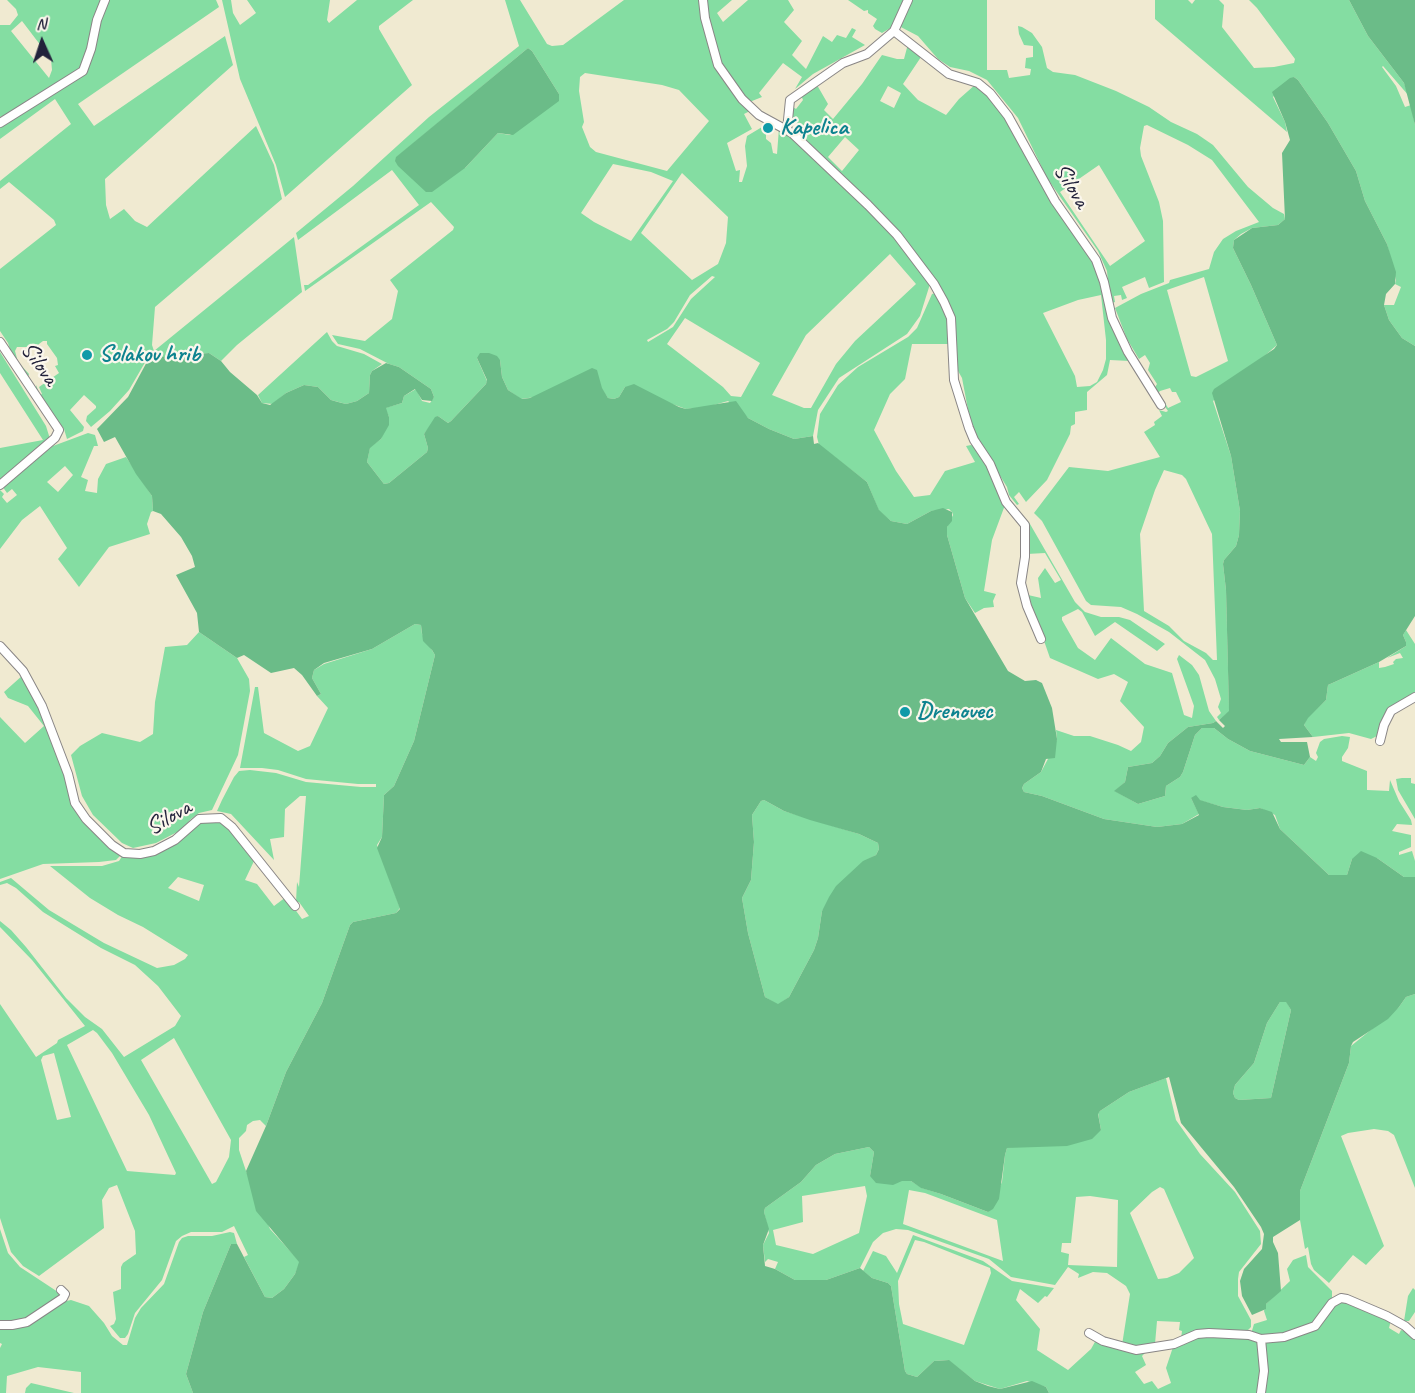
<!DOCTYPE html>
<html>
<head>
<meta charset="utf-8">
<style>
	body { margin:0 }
	#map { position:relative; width:1415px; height:1393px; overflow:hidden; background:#f0ead1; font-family:Caveat,sans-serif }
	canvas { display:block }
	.north { position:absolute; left:12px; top:12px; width:60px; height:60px; -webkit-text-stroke:4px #fbf7ec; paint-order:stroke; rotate:357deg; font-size:16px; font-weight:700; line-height:24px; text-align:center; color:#22223b }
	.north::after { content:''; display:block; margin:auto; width:21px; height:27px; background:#22223b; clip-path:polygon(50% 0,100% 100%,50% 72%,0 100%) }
</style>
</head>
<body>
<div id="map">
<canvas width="1415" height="1393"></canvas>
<div class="north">N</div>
</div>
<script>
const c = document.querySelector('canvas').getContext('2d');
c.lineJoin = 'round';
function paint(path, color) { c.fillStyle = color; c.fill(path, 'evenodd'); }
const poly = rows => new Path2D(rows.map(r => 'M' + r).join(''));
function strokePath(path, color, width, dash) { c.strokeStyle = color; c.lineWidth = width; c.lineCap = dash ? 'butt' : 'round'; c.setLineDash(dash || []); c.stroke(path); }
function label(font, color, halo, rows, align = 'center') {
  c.font = font + ' Caveat,sans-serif'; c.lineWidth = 4.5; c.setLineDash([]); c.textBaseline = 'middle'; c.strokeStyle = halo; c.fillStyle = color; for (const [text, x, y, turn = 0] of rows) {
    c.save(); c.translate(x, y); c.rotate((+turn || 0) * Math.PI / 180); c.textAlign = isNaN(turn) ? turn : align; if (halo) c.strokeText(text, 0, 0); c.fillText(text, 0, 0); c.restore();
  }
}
const green = poly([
	[7,0,102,0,86,58,80,71,13,112,0,117,0,25,10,25,18,15,16,9],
	[22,21,51,59,52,70,49,78,11,31],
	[107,0,216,0,219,7,78,104,94,126,225,36,233,65,105,179,106,205,110,219,124,209,135,221,147,227,256,126,274,165,282,199,155,307,152,345,154,351,294,237,302,292,237,345,221,361,209,353,147,359,129,390,110,411,91,427,86,421,87,416,96,408,96,406,84,395,70,410,84,427,83,431,67,439,64,429,36,391,36,385,40,395,42,394,39,387,59,373,55,366,58,365,57,358,47,344,47,341,43,341,35,347,17,347,15,351,18,362,29,374,28,377,14,361,8,343,0,331,0,269,56,225,54,220,9,182,0,189,0,181,71,124,55,99,0,139,0,126,17,117,82,76,92,59,98,28],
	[222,0,231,0,233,13,240,25,256,13,247,0,330,0,327,20,329,23,357,0,413,0,379,26,379,29,412,85,285,197,276,165,240,79],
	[505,0,520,0,547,44,552,46,563,45,624,0,699,0,716,66,750,111,744,114,752,129,727,143,736,171,740,170,739,182,742,182,747,166,745,146,747,136,767,124,770,130,766,133,766,139,771,143,773,153,777,154,779,128,786,132,872,211,899,241,930,284,920,316,907,334,839,378,818,410,813,436,794,439,769,429,748,418,728,401,707,407,686,409,625,387,619,397,614,399,608,398,601,388,521,399,508,390,502,377,500,360,477,358,487,381,486,384,451,421,448,423,438,416,424,434,428,448,427,452,389,483,384,484,367,462,370,447,381,439,389,417,385,408,402,403,404,396,416,389,422,401,430,403,434,397,431,389,399,367,389,364,360,349,338,344,332,335,365,341,392,319,398,291,390,280,453,230,454,227,431,202,305,291,304,285,308,285,419,205,392,170,298,240,296,233,353,186,429,117,519,46],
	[528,48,532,51,559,94,510,135,498,133,465,168,396,162,397,157],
	[585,73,662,85,679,90,709,121,667,171,596,152,590,147,582,127,584,122,579,91,580,77],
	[613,164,651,172,673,181,631,241,594,222,581,213],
	[682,173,728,217,726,243,718,264,692,280,641,233],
	[890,254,916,284,855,341,836,364,811,408,804,408,772,395,806,335],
	[712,276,715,277,691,299,673,327,648,342,647,340,667,329,674,322,690,295],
	[685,318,760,363,741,397,731,396,723,387,667,344],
	[704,0,732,0,717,13,723,22,748,0,788,0,794,10,784,22,802,41,792,55,806,69,823,36,832,42,837,35,846,38,852,28,856,30,852,37,865,45,813,74,795,89,802,77,783,63,759,93,762,97,752,101,746,101,723,71],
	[848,0,906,0,892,27,882,33,875,29,873,26,877,19,868,13,868,10,864,11],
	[909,0,987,0,987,70,1007,70,1009,78,1030,75,1031,69,1025,68,1026,58,1033,57,1033,46,1024,45,1019,34,1018,26,1022,27,1032,33,1042,47,1047,68,1053,72,1075,75,1116,91,1149,107,1171,122,1197,134,1213,145,1248,187,1273,208,1284,214,1285,219,1278,225,1252,228,1241,234,1234,240,1233,248,1251,285,1277,345,1213,401,1231,456,1240,511,1239,535,1236,546,1224,560,1223,564,1226,590,1229,707,1229,712,1219,720,1217,717,1221,713,1218,707,1221,699,1215,679,1205,660,1169,632,1137,614,1121,607,1091,605,1086,601,1042,521,1034,513,1069,467,1108,471,1160,457,1144,432,1155,425,1154,422,1162,416,1159,410,1166,412,1168,411,1161,401,1164,401,1168,408,1181,402,1176,392,1172,392,1170,388,1160,391,1157,394,1154,389,1157,384,1148,370,1150,363,1145,355,1139,359,1127,339,1115,308,1141,294,1169,283,1170,280,1209,269,1214,252,1223,239,1236,231,1259,222,1212,160,1188,145,1147,125,1144,126,1140,148,1141,156,1159,202,1163,221,1164,282,1149,288,1145,277,1122,287,1127,298,1122,300,1121,295,1114,296,1115,302,1112,303,1109,293,1107,271,1098,251,1047,178,1018,118,987,80,969,71,950,67,938,59,918,36,897,25],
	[1099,165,1145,241,1110,266,1060,192],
	[1204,277,1228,361,1196,377,1191,376,1167,290],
	[1164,470,1182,475,1186,479,1212,534,1217,660,1213,660,1206,653,1184,641,1169,626,1144,611,1140,534,1155,490],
	[1155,0,1188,0,1192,4,1195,0,1219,0,1224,5,1222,27,1254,68,1274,67,1294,63,1295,59,1257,8,1249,0,1349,0,1368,36,1404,83,1409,96,1383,66,1382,67,1396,86,1405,107,1411,105,1415,125,1415,346,1402,338,1389,320,1384,305,1394,305,1401,287,1395,284,1396,280,1387,244,1365,201,1356,171,1328,123,1298,80,1294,77,1273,97,1285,122,1287,132,1155,19],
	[908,44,921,57,903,84,918,100,946,115,959,99,976,84,996,103,1093,259,1109,317,1130,361,1110,360,1107,375,1087,392,1087,410,1075,412,1075,424,1071,426,1070,434,1047,480,1026,502,1019,492,1014,497,1019,504,1017,505,1009,495,1007,487,977,439,970,420,962,378,953,362,954,337,932,276,917,255,881,215,799,136,804,128,791,119,790,110,793,107,796,109,803,100,801,95,817,85,828,104,824,110,833,119,862,84,882,55,897,59,904,59],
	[888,86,901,93,894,108,880,101],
	[845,137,859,150,842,171,828,157],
	[1101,295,1106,340,1106,359,1103,370,1097,382,1090,386,1077,387,1075,376,1043,313,1078,300],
	[936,293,947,314,950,344,912,344,905,379,890,394,874,430,896,471,914,497,930,495,945,471,975,462,966,446,971,445,976,447,986,463,1005,505,992,540,984,591,996,594,993,601,994,607,984,608,975,613,965,598,947,535,947,527,953,515,952,512,949,509,931,511,907,524,891,521,879,511,867,482,819,445,817,437,820,414,838,385,858,367,908,337,917,328,932,294],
	[327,332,332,341,337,346,364,354,382,364,372,371,370,375,369,393,357,401,346,404,331,400,318,387,304,385,286,393,273,404,262,403,258,395],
	[0,352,46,426,50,439,0,483,0,448,43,440,0,373],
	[88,433,95,435,98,446,94,446,81,477,88,480,85,491,97,493,98,479,106,464,126,457,152,496,153,511,151,512,147,524,150,534,109,547,79,587,58,559,67,548,40,506,22,520,0,549,0,490,4,494,2,497,7,503,17,495,12,489,7,493,2,486,53,446],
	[65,466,73,475,58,492,47,482],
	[1022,515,1030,524,1075,602,1085,612,1101,617,1119,617,1130,620,1165,644,1157,651,1115,622,1095,636,1082,612,1078,609,1062,617,1062,620,1078,648,1095,660,1111,638,1145,664,1172,673,1184,715,1192,718,1194,706,1177,659,1179,655,1192,665,1199,675,1209,711,1216,721,1213,723,1188,727,1168,743,1160,756,1152,763,1128,767,1125,782,1115,791,1138,804,1165,796,1166,786,1180,777,1183,772,1195,735,1202,728,1214,728,1228,739,1250,751,1304,765,1310,757,1316,761,1318,757,1316,753,1320,742,1324,739,1342,736,1350,737,1348,748,1342,757,1342,761,1367,771,1367,790,1389,791,1390,780,1399,801,1411,820,1412,825,1397,824,1392,831,1411,835,1411,847,1399,852,1399,855,1412,851,1415,861,1415,877,1404,877,1377,858,1352,859,1347,875,1329,875,1280,829,1275,815,1260,808,1247,810,1223,807,1191,798,1199,814,1182,824,1157,827,1104,819,1042,796,1024,792,1022,788,1024,784,1041,772,1049,757,1057,739,1056,730,1074,736,1090,736,1118,745,1131,751,1141,742,1144,727,1120,701,1128,682,1114,674,1098,679,1050,658,1028,595,1041,598,1038,578,1045,568,1055,583,1061,580,1045,553,1027,554,1020,517],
	[415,624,421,625,422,634,435,655,414,741,394,786,384,795,382,837,377,845,400,908,396,913,353,922,350,925,322,1003,286,1072,266,1126,260,1120,253,1121,247,1125,246,1131,239,1138,239,1150,246,1171,270,1229,300,1262,295,1274,284,1289,272,1298,265,1297,244,1257,248,1255,234,1226,222,1232,191,1232,182,1236,176,1241,162,1280,135,1313,128,1334,125,1338,120,1338,110,1326,114,1324,116,1319,113,1292,121,1289,121,1267,123,1263,136,1254,135,1231,117,1185,109,1188,102,1200,104,1228,39,1276,23,1266,11,1252,0,1218,0,1004,36,1057,57,1043,58,1040,85,1026,32,960,0,927,0,921,11,930,26,947,66,998,85,1017,102,1029,124,1057,175,1026,181,1016,158,986,135,965,101,948,43,912,16,888,7,883,0,885,0,882,11,878,49,910,104,943,157,968,174,965,185,959,188,955,143,927,118,915,90,898,50,866,102,866,119,861,123,855,149,854,197,822,223,821,238,839,254,861,245,880,257,884,274,906,286,897,302,919,309,916,299,902,296,902,297,882,299,887,306,796,300,796,285,809,284,837,270,839,274,860,231,814,217,811,222,800,234,777,239,771,250,770,276,773,306,782,361,787,376,787,376,784,358,784,306,779,278,770,262,768,240,768,255,687,258,687,264,733,298,751,310,746,328,708,317,696,321,694,312,678,314,670,324,664,372,649],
	[178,877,204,885,199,901,168,888],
	[93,1030,97,1033,112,1053,149,1115,176,1173,175,1175,127,1171,67,1045],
	[174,1038,231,1140,229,1157,216,1182,212,1184,141,1060],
	[54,1053,71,1117,57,1120,41,1060,43,1056],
	[1406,630,1415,644,1415,695,1386,713,1377,736,1371,739,1349,733,1313,737,1304,725,1307,718,1326,700,1328,685,1379,662,1379,668,1385,667,1394,664,1393,662,1396,659,1403,658,1400,653,1387,658,1406,646,1406,642,1403,635],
	[199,632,237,658,249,679,250,691,238,755,212,810,199,813,191,819,183,829,156,843,133,848,122,843,93,815,82,796,71,755,80,746,102,733,140,742,153,734,155,702,165,647,187,645],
	[23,675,35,696,89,827,103,842,118,853,120,856,116,860,99,862,43,864,0,879,0,717,25,743,44,726,28,706,8,698,4,692],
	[1402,778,1411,778,1411,783,1415,784,1415,819,1398,790,1396,779],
	[764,800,784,811,859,834,878,843,879,849,876,855,863,862,822,911,818,938,814,950,789,997,778,1005,765,997,748,933,742,898,751,880,754,842,752,815,761,801],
	[1415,994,1415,1188,1394,1135,1388,1131,1374,1129,1348,1133,1341,1136,1384,1246,1366,1265,1353,1255,1329,1283,1314,1270,1311,1264,1308,1247,1305,1249,1300,1220,1300,1191,1349,1063,1351,1046,1399,1007,1406,997],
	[1286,1001,1291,1010,1271,1098,1239,1100,1235,1098,1233,1093,1235,1085,1254,1063,1267,1023,1275,1010,1280,1002],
	[1166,1078,1176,1120,1200,1154,1235,1192,1260,1231,1261,1244,1239,1272,1238,1279,1238,1296,1251,1320,1251,1327,1245,1333,1181,1339,1182,1331,1179,1330,1180,1322,1157,1321,1155,1344,1136,1348,1122,1345,1130,1294,1126,1286,1107,1273,1093,1272,1078,1278,1079,1274,1068,1267,1055,1285,1011,1277,989,1259,908,1230,896,1229,883,1233,873,1242,860,1268,826,1280,795,1280,775,1269,778,1262,768,1259,765,1262,763,1245,769,1233,764,1212,765,1208,801,1182,816,1165,835,1154,869,1147,874,1152,870,1176,911,1181,922,1188,941,1194,988,1212,1002,1182,1005,1155,1007,1148,1101,1130,1098,1113,1100,1111,1129,1092],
	[865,1186,867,1196,859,1233,813,1254,776,1245,773,1230,803,1222,802,1196],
	[1160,1187,1164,1189,1194,1258,1179,1273,1167,1278,1158,1279,1130,1213,1152,1192],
	[909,1190,925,1193,997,1220,1003,1261,903,1224],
	[1090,1196,1118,1200,1117,1267,1068,1265,1069,1254,1061,1252,1062,1243,1071,1243,1076,1197],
	[0,1229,8,1253,20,1267,61,1294,62,1298,22,1323,0,1324],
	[230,1232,234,1233,237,1244,231,1244,203,1312,186,1374,193,1393,81,1393,81,1372,38,1367,7,1376,6,1393,0,1393,0,1348,2,1344,0,1343,0,1327,6,1327,62,1302,71,1300,89,1306,104,1323,112,1336,123,1345,127,1345,135,1318,141,1308,164,1284,179,1242,182,1238,188,1236,212,1236],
	[913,1235,983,1261,1012,1281,1054,1288,1047,1297,1045,1296,1038,1303,1020,1289,1016,1300,1040,1329,1037,1350,1068,1370,1091,1349,1096,1340,1146,1352,1142,1356,1146,1365,1135,1372,1144,1384,1152,1381,1158,1389,1171,1383,1166,1368,1173,1347,1197,1337,1207,1335,1244,1338,1259,1341,1262,1360,1259,1393,1049,1393,1046,1387,1027,1381,1000,1389,975,1381,948,1360,934,1361,917,1377,907,1374,905,1371,891,1286,888,1283,872,1278,863,1271,873,1251,886,1256,897,1273],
	[915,1240,924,1242,990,1268,991,1273,964,1345,903,1324,899,1304,898,1281],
	[1306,1255,1308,1267,1332,1291,1332,1300,1313,1325,1288,1333,1264,1337,1251,1334,1254,1324,1267,1320,1264,1311,1266,1304,1290,1281,1287,1269,1293,1260],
	[1413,1288,1415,1290,1415,1312,1409,1321,1404,1321,1408,1296],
	[1342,1301,1349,1302,1391,1320,1389,1328,1399,1334,1401,1330,1404,1331,1406,1329,1415,1337,1415,1393,1262,1393,1266,1343,1268,1341,1302,1334,1333,1305],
	[31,1383,74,1393,25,1393,26,1388]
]);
const forest = poly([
	[1349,0,1415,0,1415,125,1404,83,1368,36],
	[528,48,532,51,559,94,559,101,513,135,498,133,465,168,432,192,426,192,398,166,395,161,396,157],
	[1294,77,1298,80,1328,123,1356,171,1365,201,1387,244,1396,272,1395,284,1386,294,1384,305,1389,320,1402,338,1415,346,1415,616,1403,635,1406,642,1406,646,1379,662,1328,685,1326,700,1308,718,1304,725,1313,737,1279,739,1281,742,1307,742,1310,757,1304,765,1250,751,1228,739,1214,728,1202,728,1195,735,1183,772,1180,777,1166,786,1165,796,1138,804,1114,791,1125,782,1128,767,1152,763,1160,756,1168,743,1188,727,1213,723,1216,721,1223,728,1225,726,1219,720,1229,711,1226,590,1223,564,1224,560,1236,546,1239,535,1240,511,1231,456,1212,393,1214,389,1274,349,1277,345,1251,285,1233,248,1234,240,1252,228,1278,225,1285,219,1282,153,1290,140,1285,122,1272,92,1290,78],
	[209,353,221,361,230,372,257,395,262,403,270,405,286,393,304,385,318,387,331,400,338,402,346,404,357,401,369,393,370,375,372,371,386,363,399,367,431,389,434,397,432,401,422,400,415,389,404,396,402,403,386,408,389,417,389,425,381,439,370,448,367,462,384,484,389,483,427,452,428,448,424,434,435,417,438,416,448,423,451,421,486,384,487,380,477,358,480,353,489,353,497,356,500,360,502,377,508,390,522,399,530,398,592,368,597,370,602,388,608,398,614,399,619,397,625,387,634,384,679,407,686,409,736,401,748,418,769,429,794,439,813,436,814,444,818,443,867,482,879,510,891,521,907,524,931,511,943,508,952,512,952,521,947,527,947,535,965,598,1008,671,1025,681,1036,680,1042,683,1052,708,1057,739,1055,758,1046,759,1041,772,1024,784,1022,788,1024,792,1042,796,1104,819,1157,827,1182,824,1199,815,1191,798,1196,795,1200,800,1223,807,1247,810,1260,808,1272,812,1280,829,1329,875,1347,875,1352,859,1361,851,1377,858,1404,877,1415,877,1415,994,1406,997,1399,1007,1388,1019,1353,1042,1351,1046,1349,1063,1300,1191,1300,1220,1273,1237,1273,1242,1278,1253,1281,1291,1266,1304,1266,1309,1252,1315,1242,1296,1240,1281,1244,1269,1262,1249,1264,1234,1261,1227,1234,1187,1181,1123,1169,1077,1129,1092,1100,1111,1098,1114,1101,1130,1092,1139,1067,1146,1007,1148,1005,1155,999,1199,993,1209,988,1212,941,1194,921,1188,911,1181,902,1181,893,1185,876,1183,870,1176,874,1152,869,1147,835,1154,816,1165,801,1182,765,1208,764,1212,769,1229,763,1245,765,1266,775,1269,795,1280,826,1280,860,1268,872,1278,888,1283,891,1286,905,1371,907,1374,917,1377,934,1361,949,1360,975,1381,988,1386,1000,1389,1032,1381,1046,1387,1049,1393,193,1393,186,1374,203,1312,231,1244,237,1244,265,1297,272,1298,284,1289,295,1274,299,1262,256,1211,246,1171,266,1126,286,1072,322,1003,350,925,353,922,396,913,400,909,377,848,382,837,384,795,394,786,414,741,435,655,432,650,423,641,421,625,415,624,372,649,324,663,314,670,312,678,321,694,317,696,302,675,294,668,271,673,244,655,237,658,199,632,197,613,176,575,195,567,192,556,181,537,161,514,153,511,152,496,136,474,115,437,104,442,97,429,128,397,149,358],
	[764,800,784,811,810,820,859,834,878,843,879,849,876,855,863,861,836,886,829,897,822,911,818,938,814,950,789,997,778,1004,765,997,748,933,742,898,751,880,754,842,752,815,761,801],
	[1280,1002,1286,1002,1291,1010,1271,1098,1239,1100,1235,1098,1233,1093,1235,1085,1254,1063,1267,1023]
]);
const minor = poly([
	[703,0,705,18,718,65,742,99,759,115,792,133,868,205,897,235,934,284,944,302,951,318,954,380,969,428,974,440,990,464,1006,502,1025,525,1025,557,1021,583,1027,606,1041,639],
	[894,31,949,74,978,83,990,93,1008,116,1055,201,1096,260,1104,282,1112,318,1128,352,1161,405],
	[0,123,83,71,91,49,97,20,105,0],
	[787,130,790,100,843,63,867,54,894,31,908,0],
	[0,342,59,430,55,438,0,485],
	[0,646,23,671,42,706,68,774,75,803,86,819,112,845,124,853,140,854,154,851,175,840,199,819,221,818,232,827,295,906],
	[1380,741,1384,725,1391,711,1415,697],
	[0,1325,12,1325,27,1322,63,1298,65,1294,61,1290],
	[1089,1333,1103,1341,1136,1350,1174,1344,1197,1334,1209,1333,1249,1335,1261,1339,1284,1337,1315,1326,1332,1303,1341,1298,1347,1299,1387,1316,1405,1326,1415,1335],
	[1261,1393,1264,1371,1261,1339]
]);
const markers = [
	[768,128,6,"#0f9aa8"],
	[87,355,6,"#0f9aa8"],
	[905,712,6,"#0f9aa8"]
];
const cultureNames = [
	["Kapelica",780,128],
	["Solakov hrib",99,355],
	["Drenovec",917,712]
];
const streetNames = [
	["Silova",1071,186,59],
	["Silova",39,364,55],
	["Silova",169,818,-30]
];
paint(green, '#84dda2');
paint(forest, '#6bbc88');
strokePath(minor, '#898686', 10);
strokePath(minor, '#fff', 8);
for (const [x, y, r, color] of markers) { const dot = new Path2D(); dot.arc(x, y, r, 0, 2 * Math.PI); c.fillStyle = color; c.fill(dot); strokePath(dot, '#fbf7ec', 2); }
label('bold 24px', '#0d838f', '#fbf7ec', cultureNames, 'left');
label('24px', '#22223b', '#fbf7ec', streetNames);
</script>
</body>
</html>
